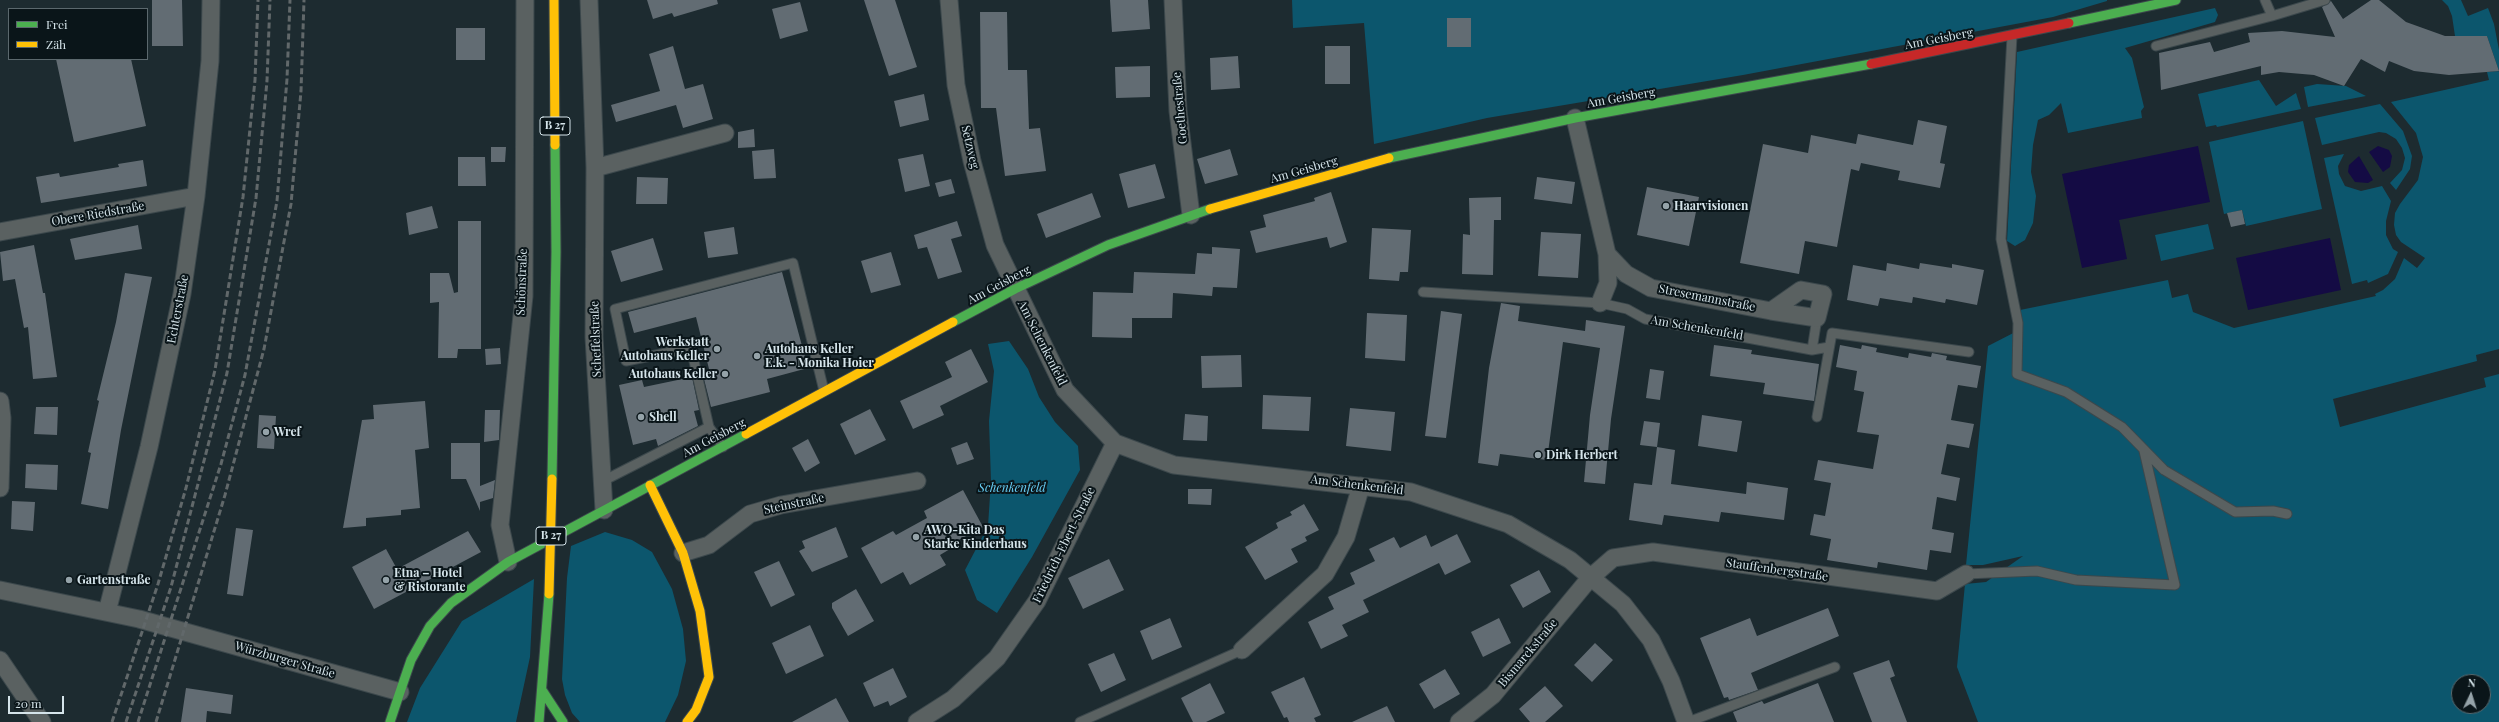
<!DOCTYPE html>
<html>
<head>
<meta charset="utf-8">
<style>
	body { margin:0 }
	#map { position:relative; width:2499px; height:722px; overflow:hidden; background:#1d2b30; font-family:"Playfair Display",serif }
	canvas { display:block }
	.legend { position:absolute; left:8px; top:8px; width:140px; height:52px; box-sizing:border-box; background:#0a1519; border:1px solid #5b686d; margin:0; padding:5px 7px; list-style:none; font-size:12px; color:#d5e4ea }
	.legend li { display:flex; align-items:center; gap:8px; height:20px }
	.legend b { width:20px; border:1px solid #5b686d }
	.north { position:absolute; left:2451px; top:674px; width:40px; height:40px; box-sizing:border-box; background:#0a1519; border:1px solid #5b686d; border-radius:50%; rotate:4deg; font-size:11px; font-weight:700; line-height:16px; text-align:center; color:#d5e4ea }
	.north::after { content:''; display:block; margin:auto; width:14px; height:18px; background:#95a3a9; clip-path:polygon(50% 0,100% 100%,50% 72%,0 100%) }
	.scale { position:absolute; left:8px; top:696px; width:56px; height:18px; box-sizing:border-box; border:2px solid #d5e4ea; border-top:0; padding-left:5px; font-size:12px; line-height:14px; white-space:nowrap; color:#d5e4ea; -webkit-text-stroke:3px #0a1519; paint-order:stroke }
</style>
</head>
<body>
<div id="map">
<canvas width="2499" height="722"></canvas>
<ul class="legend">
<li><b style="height:5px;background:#4caf50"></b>Frei</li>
<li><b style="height:5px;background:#ffc107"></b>Zäh</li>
</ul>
<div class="north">N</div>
<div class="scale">20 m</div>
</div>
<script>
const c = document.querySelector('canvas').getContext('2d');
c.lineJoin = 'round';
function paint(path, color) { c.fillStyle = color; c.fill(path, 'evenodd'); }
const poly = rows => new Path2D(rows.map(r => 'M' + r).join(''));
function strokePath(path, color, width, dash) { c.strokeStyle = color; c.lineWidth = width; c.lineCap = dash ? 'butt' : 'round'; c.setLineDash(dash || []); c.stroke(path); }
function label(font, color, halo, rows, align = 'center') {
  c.font = font + ' "Playfair Display",serif'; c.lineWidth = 4; c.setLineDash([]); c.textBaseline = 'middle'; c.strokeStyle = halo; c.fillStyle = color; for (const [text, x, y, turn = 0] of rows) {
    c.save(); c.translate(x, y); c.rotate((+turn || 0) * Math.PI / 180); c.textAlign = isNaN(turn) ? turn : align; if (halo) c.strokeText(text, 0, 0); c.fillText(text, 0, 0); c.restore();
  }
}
const green = poly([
	[1292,0,2107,0,2107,1,2053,17,1743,75,1487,118,1374,144,1364,23,1293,28],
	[2442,0,2461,0,2468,16,2488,8,2494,24,2499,50,2499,349,2476,355,2477,361,2333,399,2340,427,2486,387,2484,378,2499,374,2499,722,1978,722,1957,667,1965,584,1986,582,2023,556,1983,565,1966,565,1988,346,2023,328,2020,310,2168,280,2172,298,2188,294,2193,312,2234,328,2376,296,2375,294,2383,290,2395,279,2404,258,2417,268,2425,258,2401,242,2396,235,2394,225,2395,213,2400,204,2418,180,2423,157,2416,133,2391,102,2489,80,2487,72,2499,71,2487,36,2455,36,2452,16,2448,6],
	[2459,682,2483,682,2483,706,2459,706],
	[2215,8,2218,15,2215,22,2125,48,2132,58,2144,107,2141,111,2142,118,2068,133,2061,103,2049,115,2038,120,2033,145,2031,172,2036,196,2033,223,2025,240,2015,246,2007,241,2017,52],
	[2259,80,2276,106,2296,93,2301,109,2217,127,2216,125,2206,127,2198,94],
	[2317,84,2346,86,2366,96,2308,107,2304,87],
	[2380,104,2403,131,2412,156,2410,169,2396,190,2390,183,2402,170,2405,158,2402,148,2396,139,2386,133,2379,132,2322,145,2315,118],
	[2303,121,2322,209,2246,226,2242,210,2224,214,2209,142],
	[2344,154,2338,166,2339,174,2345,186,2361,191,2382,186,2391,201,2386,221,2386,235,2393,249,2398,252,2388,274,2368,283,2367,280,2352,284,2324,158],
	[2208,224,2214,249,2161,261,2155,235],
	[1009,341,1028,369,1039,397,1055,422,1078,446,1080,470,1032,557,997,613,977,600,965,570,988,526,991,481,989,421,994,371,988,344],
	[605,532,632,540,652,552,672,589,683,629,686,661,678,695,665,722,580,722,572,713,565,695,562,679,567,578,571,546],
	[534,579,530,657,516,722,407,722,420,688,462,621]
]);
const water = poly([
	[2198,146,2210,202,2119,220,2127,259,2082,268,2062,174],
	[2378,146,2389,150,2392,156,2390,167,2383,172,2369,152],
	[2359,156,2373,180,2368,183,2355,182,2348,172,2349,165],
	[2330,238,2341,290,2248,310,2236,258]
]);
const building = poly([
	[152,0,182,0,183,46,152,46],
	[647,0,717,0,718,4,674,17,672,13,653,19],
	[864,0,895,0,917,67,889,76],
	[1110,0,1148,0,1150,29,1112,32],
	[2371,0,2379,0,2406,22,2445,36,2487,36,2499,71,2449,75,2414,71,2389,61,2385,72,2361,59,2344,86,2314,75,2279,72,2261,75,2261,66,2161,90,2159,53,2210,42,2214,52,2250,42,2248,33,2282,31,2335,37,2322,7,2331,1,2343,19],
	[800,2,808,31,780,39,772,9],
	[980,12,1007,12,1008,70,1027,70,1029,129,1040,128,1046,171,1005,176,996,108,981,108],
	[1447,18,1471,18,1471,47,1447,47],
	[456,28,485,28,485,60,456,60],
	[673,46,685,89,703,84,713,119,683,128,676,105,616,122,611,105,660,91,649,54],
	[1325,46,1350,46,1350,84,1325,84],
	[1238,56,1240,88,1211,90,1210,58],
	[56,59,131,59,146,126,74,142],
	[1150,66,1150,97,1116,98,1115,67],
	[924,94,929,120,900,127,894,101],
	[1918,120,1947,126,1940,163,1945,164,1940,188,1898,180,1900,171,1861,163,1859,171,1851,169,1837,247,1805,241,1799,274,1740,263,1763,144,1808,153,1811,135,1856,144,1858,134,1913,145],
	[754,129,755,147,738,148,738,132],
	[491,147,506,147,505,162,491,162],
	[774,149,776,178,754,179,752,151],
	[1230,149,1238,175,1205,184,1197,159],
	[923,154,930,186,905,192,898,159],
	[458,157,485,157,486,186,458,186],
	[143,160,147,186,41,203,36,177,59,173,60,177,119,167,118,164],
	[1155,164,1165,198,1128,208,1119,174],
	[637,177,668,178,667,204,636,204],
	[1537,177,1575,182,1572,204,1534,199],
	[951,179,955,193,939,197,935,183],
	[1647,187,1699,197,1689,246,1637,235],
	[1331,192,1347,242,1330,248,1327,237,1256,253,1250,231,1266,227,1263,215,1315,201,1314,198],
	[1092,193,1101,217,1046,238,1037,214],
	[1501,197,1501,220,1494,220,1493,275,1462,274,1463,234,1470,235,1469,198],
	[432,206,438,228,409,235,406,213],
	[2242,210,2245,224,2231,227,2227,213],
	[458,221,481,221,481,349,458,349,457,358,438,358,439,302,430,303,430,273,449,273,454,293,458,292],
	[957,221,962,236,951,239,962,272,938,279,927,247,918,249,914,235],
	[138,225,142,249,75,260,70,239],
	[734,227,738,254,708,258,704,232],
	[1372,228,1411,230,1408,272,1400,272,1399,281,1369,279],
	[1541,232,1581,234,1578,278,1538,276],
	[653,238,663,270,621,282,611,251],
	[34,245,43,293,45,293,57,377,33,379,28,327,24,328,15,279,3,281,0,252],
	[1212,247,1240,249,1237,288,1213,287,1212,296,1173,293,1172,318,1132,318,1132,338,1092,337,1093,292,1133,293,1134,272,1195,274,1197,253,1212,254],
	[891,252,901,285,871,293,861,261],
	[1887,263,1919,269,1920,263,1952,268,1952,264,1984,270,1977,305,1946,299,1945,303,1913,297,1912,303,1880,298,1878,306,1847,300,1853,265,1886,271],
	[782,272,808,368,767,379,770,392,711,407,703,375,710,373,696,317,634,333,628,312],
	[125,273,152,277,121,430,108,509,81,504,91,453,88,452,99,401,97,400,116,322],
	[1501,303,1520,306,1518,321,1585,331,1586,320,1625,326,1611,419,1605,484,1584,482,1590,415,1600,348,1563,342,1547,460,1500,454,1498,466,1478,463,1489,368],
	[1441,311,1462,314,1446,438,1425,436],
	[1367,313,1407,315,1405,361,1365,358],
	[1714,345,1752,350,1751,354,1819,364,1814,401,1763,394,1765,383,1710,376],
	[1840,345,1861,349,1862,345,1877,348,1876,352,1908,358,1909,353,1931,357,1932,353,1947,356,1946,360,1981,366,1977,388,1958,385,1951,420,1974,424,1969,448,1947,444,1941,474,1960,478,1956,501,1937,497,1932,529,1954,533,1951,553,1930,550,1927,570,1878,562,1877,568,1827,560,1831,539,1810,535,1814,514,1825,516,1831,483,1814,480,1818,460,1873,469,1879,435,1857,432,1864,392,1854,390,1857,371,1836,367],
	[500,348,501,364,486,365,485,349],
	[971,349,988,382,940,406,944,415,913,429,900,401,952,377,945,362],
	[1241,355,1242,387,1202,388,1201,356],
	[1650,369,1664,371,1660,400,1646,398],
	[692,377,699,410,694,411,698,426,658,446,656,439,633,445,619,385,642,380,644,387],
	[1263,395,1311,397,1309,431,1262,429],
	[425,401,429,448,415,450,420,508,401,510,401,515,366,518,366,526,343,528,362,420,374,419,373,405],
	[36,407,58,407,57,435,34,434],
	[1350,408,1395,412,1391,451,1346,446],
	[870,409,886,440,855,455,840,424],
	[485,410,500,410,499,440,484,442],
	[1185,414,1208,416,1207,441,1183,440],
	[259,415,276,416,274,449,257,448],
	[1702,415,1742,421,1737,452,1698,446],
	[1644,421,1660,423,1657,447,1640,445],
	[808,439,820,463,805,472,792,448],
	[967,442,974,459,957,465,951,448],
	[451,443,480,443,480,486,495,480,493,498,480,502,480,511,466,479,451,479],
	[1657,447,1675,450,1671,484,1746,494,1747,482,1788,488,1784,520,1721,512,1719,522,1664,515,1662,525,1629,520,1634,483,1652,485],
	[26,464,58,465,57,490,25,488],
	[1188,489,1212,489,1211,505,1188,504],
	[963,490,983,527,953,543,955,546,940,555,946,565,910,585,903,572,881,584,861,548,893,531,896,535,927,518,924,511],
	[12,501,35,502,33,531,11,529],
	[1304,504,1319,530,1305,537,1307,541,1291,549,1298,562,1265,580,1245,547,1278,528,1276,523,1292,515,1290,512],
	[836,527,848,557,812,572,799,551,805,548,802,541],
	[236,528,253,530,243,596,227,594],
	[468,531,481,552,374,609,352,567,386,549,397,569],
	[1457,534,1471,562,1445,575,1439,563,1363,600,1369,612,1342,625,1348,636,1321,649,1308,622,1334,609,1328,597,1355,584,1350,573,1375,561,1369,549,1394,537,1400,548,1426,535,1431,547],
	[1109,559,1124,590,1083,609,1068,578],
	[779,561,795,595,771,607,754,572],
	[1539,570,1551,592,1523,608,1510,585],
	[856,589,874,621,848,636,832,608,832,603],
	[1828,608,1839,636,1751,673,1758,690,1729,700,1728,697,1724,698,1700,638,1750,618,1757,636],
	[1170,618,1182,647,1152,660,1140,631],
	[1499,618,1511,643,1483,657,1471,632],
	[810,625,824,656,786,674,772,643],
	[1595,643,1613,660,1592,682,1574,665],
	[1114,653,1126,680,1101,692,1088,664],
	[1889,660,1895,676,1890,678,1907,722,1872,722,1853,673],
	[893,668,907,697,890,706,888,701,874,707,863,683],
	[1445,669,1460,694,1434,709,1419,684],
	[1304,677,1321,715,1314,718,1316,722,1289,722,1287,717,1284,718,1271,692],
	[1210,683,1225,713,1206,722,1193,722,1181,698],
	[1818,683,1834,722,1737,722,1733,712,1762,701,1764,704],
	[1545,686,1563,706,1545,722,1530,722,1519,709],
	[186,688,233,695,231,714,207,711,206,722,181,722],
	[836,698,849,722,792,722],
	[1387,706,1395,722,1352,722]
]);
const lane = poly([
	[2265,0,2272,16,2325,0],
	[2012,36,2001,239,2018,323,2017,374,2066,392,2122,427,2164,470,2235,512,2273,511,2287,514],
	[2156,46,2272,16],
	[1423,292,1600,303,1627,309,1645,319,1812,350,1829,347],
	[1812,350,1817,318],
	[1817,417,1832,333,1969,352],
	[723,447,709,427,691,348,626,361,615,309,793,263,824,391],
	[603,481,709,427],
	[1966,574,2037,571,2076,580,2175,585,2144,451],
	[1080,722,1242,650],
	[1688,722,1835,667]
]);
const street = poly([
	[589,0,595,168,594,337,604,510],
	[949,0,956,85,972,161,995,245,1065,390,1115,443,1174,465,1411,492,1508,524,1570,560,1623,604,1651,640,1671,681,1686,722],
	[1173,0,1178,111,1191,215],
	[1575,118,1607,254,1626,274,1651,288,1771,311,1817,318,1823,294,1801,290,1771,311],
	[595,168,725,133],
	[0,232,196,196],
	[1600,303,1608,283,1607,254],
	[0,401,2,418,0,488],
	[683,553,709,545,750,514,781,505,917,481],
	[508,562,500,525,524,296,525,0],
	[0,590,139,619,400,692],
	[107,612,149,447,182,294,196,196,210,61,211,0],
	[1242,650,1325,574,1346,537,1361,486],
	[0,660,42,722],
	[917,722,953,699,997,658,1037,601,1115,443],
	[1459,722,1493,695,1590,578,1613,558,1653,552,1937,591,1966,574]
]);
const fast = poly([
	[2069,23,2176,0],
	[1389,158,1575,118,1871,64],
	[953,322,1015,289,1108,245,1210,209],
	[552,479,556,252,555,145],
	[542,690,563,722],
	[400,692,411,660,430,626,451,603,508,562,746,434],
	[390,722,400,692],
	[539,722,549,594]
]);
const slow = poly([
	[554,0,555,145],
	[1210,209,1389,158],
	[746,434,953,322],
	[650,485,683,553],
	[683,553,700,611,709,677,696,710,687,722]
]);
const jam = poly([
	[1871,64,2069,23]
]);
const rail = poly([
	[112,722,158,584,186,488,215,370,243,197,255,80,258,0],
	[126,722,171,587,227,373,256,198,267,81,270,0],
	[138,722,221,464,245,375,277,201,287,79,290,0],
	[156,722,225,495,264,349,291,204,301,91,304,0]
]);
const slowBridge = poly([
	[549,594,552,479]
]);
const markers = [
	[1666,206,4,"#95a3a9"],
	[717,349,4,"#95a3a9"],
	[757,356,4,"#95a3a9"],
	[725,374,4,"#95a3a9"],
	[641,417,4,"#95a3a9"],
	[266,432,4,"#95a3a9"],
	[1538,455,4,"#95a3a9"],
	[916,537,4,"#95a3a9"],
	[69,580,4,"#95a3a9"],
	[386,580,4,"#95a3a9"]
];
const shields = [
	[555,126,30],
	[551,536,30]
];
const shieldNames = [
	["B 27",555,126],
	["B 27",551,536]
];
const streetNames = [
	["Am Geisberg",1939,39,-11],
	["Am Geisberg",1621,98,-10],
	["Goethestraße",1180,108,-95],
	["Setzweg",970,147,77],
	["Am Geisberg",1304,170,-16],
	["Obere Riedstraße",98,214,-10],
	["Schönstraße",522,282,-88],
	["Am Geisberg",999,285,-28],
	["Stresemannstraße",1707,298,11],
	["Echterstraße",178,309,-79],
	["Am Schenkenfeld",1697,328,10],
	["Scheffelstraße",596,339,-92],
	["Am Schenkenfeld",1042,343,63],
	["Am Geisberg",714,438,-28],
	["Am Schenkenfeld",1357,485,7],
	["Steinstraße",794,504,-12],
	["Friedrich-Ebert-Straße",1064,545,-64],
	["Stauffenbergstraße",1777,570,8],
	["Bismarckstraße",1528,653,-50],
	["Würzburger Straße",285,660,16]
];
const poiNames = [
	["Haarvisionen",1674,206],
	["Werkstatt",709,342,"right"],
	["Autohaus Keller",709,356,"right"],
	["Autohaus Keller",765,349],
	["E.k. - Monika Hoier",765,363],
	["Autohaus Keller",717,374,"right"],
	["Shell",649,417],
	["Wref",274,432],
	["Dirk Herbert",1546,455],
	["AWO-Kita Das",924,530],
	["Starke Kinderhaus",924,544],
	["Etna – Hotel",394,573],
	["& Ristorante",394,587],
	["Gartenstraße",77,580]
];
const parkNames = [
	["Schenkenfeld",1012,488]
];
paint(green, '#0c566d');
paint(water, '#140b44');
paint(building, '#626c73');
strokePath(lane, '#3c484c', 11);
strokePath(street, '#3c484c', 19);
strokePath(fast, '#3c484c', 11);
strokePath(slow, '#3c484c', 11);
strokePath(jam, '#3c484c', 11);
strokePath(lane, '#5a6161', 9);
strokePath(street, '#5a6161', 17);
strokePath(fast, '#4caf50', 9);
strokePath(slow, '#ffc107', 9);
strokePath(jam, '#c62828', 9);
strokePath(rail, '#61686a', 3, [6, 3]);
strokePath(slowBridge, '#3c484c', 11, []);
strokePath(slowBridge, '#ffc107', 9);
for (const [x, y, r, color] of markers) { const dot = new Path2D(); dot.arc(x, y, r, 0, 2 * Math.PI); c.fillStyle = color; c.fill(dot); strokePath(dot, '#0a1519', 1.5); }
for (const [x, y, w] of shields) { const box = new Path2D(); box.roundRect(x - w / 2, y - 9, w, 18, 3); c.fillStyle = '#0a1519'; c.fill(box); strokePath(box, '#d5e4ea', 1); }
label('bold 11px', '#d5e4ea', null, shieldNames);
label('12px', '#d5e4ea', '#0a1519', streetNames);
label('bold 12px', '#d5e4ea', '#0a1519', poiNames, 'left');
label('italic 12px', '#68cff6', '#0a1519', parkNames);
</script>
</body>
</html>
